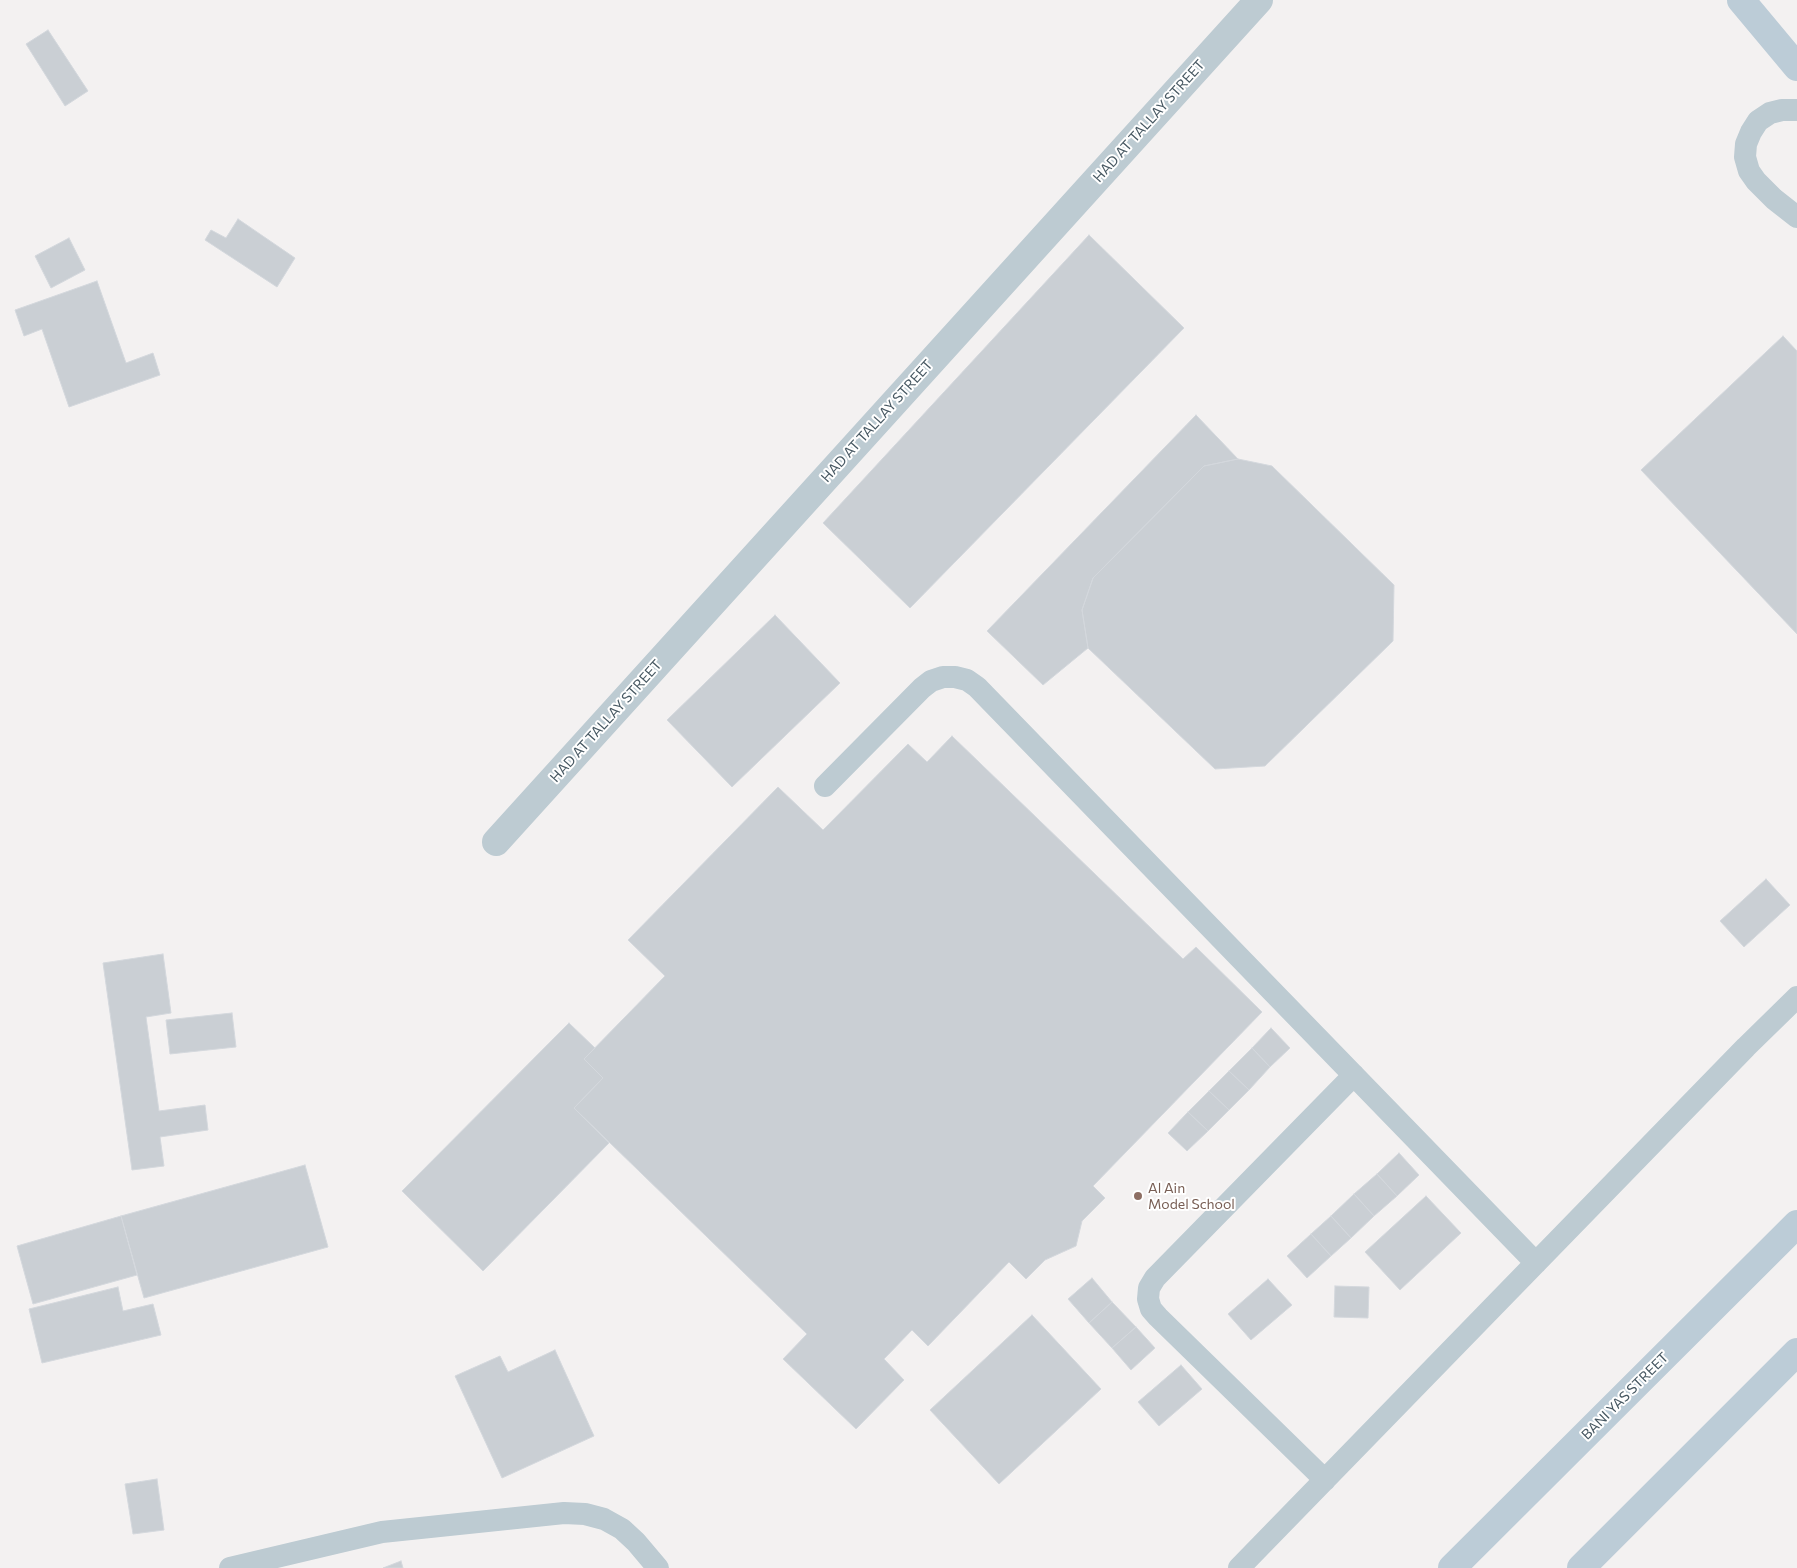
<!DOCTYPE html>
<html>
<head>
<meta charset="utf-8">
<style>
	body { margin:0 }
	canvas { display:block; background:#f3f1f1 }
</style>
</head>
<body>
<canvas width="1797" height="1568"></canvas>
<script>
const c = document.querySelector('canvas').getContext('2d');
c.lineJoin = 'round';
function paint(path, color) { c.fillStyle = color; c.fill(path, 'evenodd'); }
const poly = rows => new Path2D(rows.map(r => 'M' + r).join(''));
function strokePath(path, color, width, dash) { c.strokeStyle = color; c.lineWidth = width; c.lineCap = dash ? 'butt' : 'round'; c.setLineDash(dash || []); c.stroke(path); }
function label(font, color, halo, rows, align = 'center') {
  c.font = font + ' Commissioner,sans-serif'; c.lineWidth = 4; c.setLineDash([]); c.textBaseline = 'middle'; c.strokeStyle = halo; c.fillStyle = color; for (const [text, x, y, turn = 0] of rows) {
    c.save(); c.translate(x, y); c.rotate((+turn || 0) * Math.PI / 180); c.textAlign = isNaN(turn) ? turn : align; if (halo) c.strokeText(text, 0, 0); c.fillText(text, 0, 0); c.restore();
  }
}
const building = poly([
	[48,30,88,91,65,106,26,44,48,30],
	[238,219,295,258,277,287,205,240,211,230,226,238,238,219],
	[1089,235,1184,328,910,608,823,523,1089,235],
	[69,238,85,270,51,288,35,256,69,238],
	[97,281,126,363,153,353,160,375,69,407,42,329,24,336,15,310,97,281],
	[1783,336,1797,351,1797,634,1641,470,1783,336],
	[1196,415,1238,459,1204,466,1093,578,1082,610,1088,648,1043,685,987,631,1196,415],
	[1238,459,1272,466,1394,585,1393,641,1265,766,1215,769,1088,648,1082,610,1093,578,1204,466,1238,459],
	[775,615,840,683,732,787,667,720,775,615],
	[952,736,1183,959,1196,947,1262,1012,1093,1186,1105,1198,1082,1221,1076,1246,1045,1260,1026,1279,1009,1262,928,1346,912,1330,884,1359,904,1380,856,1429,783,1359,807,1334,574,1108,603,1078,584,1059,665,976,628,940,778,787,823,830,908,744,927,762,952,736],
	[1766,879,1790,905,1744,947,1720,921,1766,879],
	[163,954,171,1013,146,1017,159,1111,205,1105,208,1130,160,1137,164,1166,132,1170,103,963,163,954],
	[232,1013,236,1047,170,1054,166,1020,232,1013],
	[569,1023,595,1048,584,1059,603,1078,574,1108,609,1143,483,1271,402,1191,569,1023],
	[1271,1028,1290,1048,1270,1067,1252,1048,1271,1028],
	[1252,1048,1270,1067,1249,1090,1229,1071,1252,1048],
	[1229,1071,1249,1090,1229,1110,1209,1091,1229,1071],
	[1209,1091,1229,1110,1208,1131,1188,1112,1209,1091],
	[1188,1112,1208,1131,1187,1151,1168,1133,1188,1112],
	[1399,1153,1419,1175,1397,1196,1377,1174,1399,1153],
	[305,1165,328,1247,144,1298,121,1216,305,1165],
	[1377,1174,1397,1196,1374,1216,1354,1194,1377,1174],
	[1354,1194,1374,1216,1351,1238,1331,1216,1354,1194],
	[1426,1196,1461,1233,1400,1290,1365,1252,1426,1196],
	[121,1216,137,1275,33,1304,17,1246,121,1216],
	[1331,1216,1351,1238,1331,1256,1311,1234,1331,1216],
	[1311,1234,1331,1256,1307,1278,1287,1256,1311,1234],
	[1092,1278,1112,1302,1089,1323,1068,1299,1092,1278],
	[1268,1279,1292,1305,1251,1340,1228,1314,1268,1279],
	[1335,1286,1369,1287,1368,1318,1334,1317,1335,1286],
	[118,1287,123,1311,153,1304,161,1335,42,1363,29,1309,118,1287],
	[1112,1302,1136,1327,1112,1348,1089,1323,1112,1302],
	[1032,1315,1101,1389,999,1484,930,1410,1032,1315],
	[1136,1327,1155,1348,1131,1370,1112,1348,1136,1327],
	[555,1350,594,1436,502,1478,455,1376,500,1356,508,1372,555,1350],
	[1181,1365,1202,1389,1159,1426,1138,1402,1181,1365],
	[157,1479,164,1530,133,1534,125,1484,157,1479],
	[401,1561,403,1568,383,1568,401,1561]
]);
const lane = poly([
	[1797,110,1782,110,1770,113,1758,121,1751,132,1746,144,1745,157,1749,171,1756,181,1774,199,1797,217],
	[825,786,922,688,931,681,943,677,955,677,967,680,977,687,1536,1263],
	[1325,1480,1158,1317,1151,1309,1148,1299,1149,1288,1155,1278,1354,1075],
	[230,1568,382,1532,564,1513,585,1514,604,1519,622,1529,636,1542,658,1568],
	[1239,1568,1746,1047,1797,997]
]);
const street = poly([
	[496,842,1259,0]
]);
const secondary = poly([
	[1741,0,1797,67],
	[1452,1568,1797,1224],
	[1581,1568,1797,1352]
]);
const markers = [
	[1138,1196,5,"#8d6e63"]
];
const streetNames = [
	["HAD AT TALLAY STREET",1149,121,-48],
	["HAD AT TALLAY STREET",877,421,-48],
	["HAD AT TALLAY STREET",606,721,-48],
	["BANI YAS STREET",1625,1396,-45]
];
const educationNames = [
	["Al Ain",1148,1188],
	["Model School",1148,1204]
];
paint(building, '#cacfd4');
strokePath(building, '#d4d8dd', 1);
strokePath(lane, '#bdcbd2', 22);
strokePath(street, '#bdcbd2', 28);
strokePath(secondary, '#bcccd7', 28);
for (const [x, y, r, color] of markers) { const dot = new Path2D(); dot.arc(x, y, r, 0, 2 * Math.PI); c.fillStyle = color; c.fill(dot); strokePath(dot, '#fff', 2); }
label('14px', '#465761', '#fff', streetNames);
label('14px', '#785e54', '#fff', educationNames, 'left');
</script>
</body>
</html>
